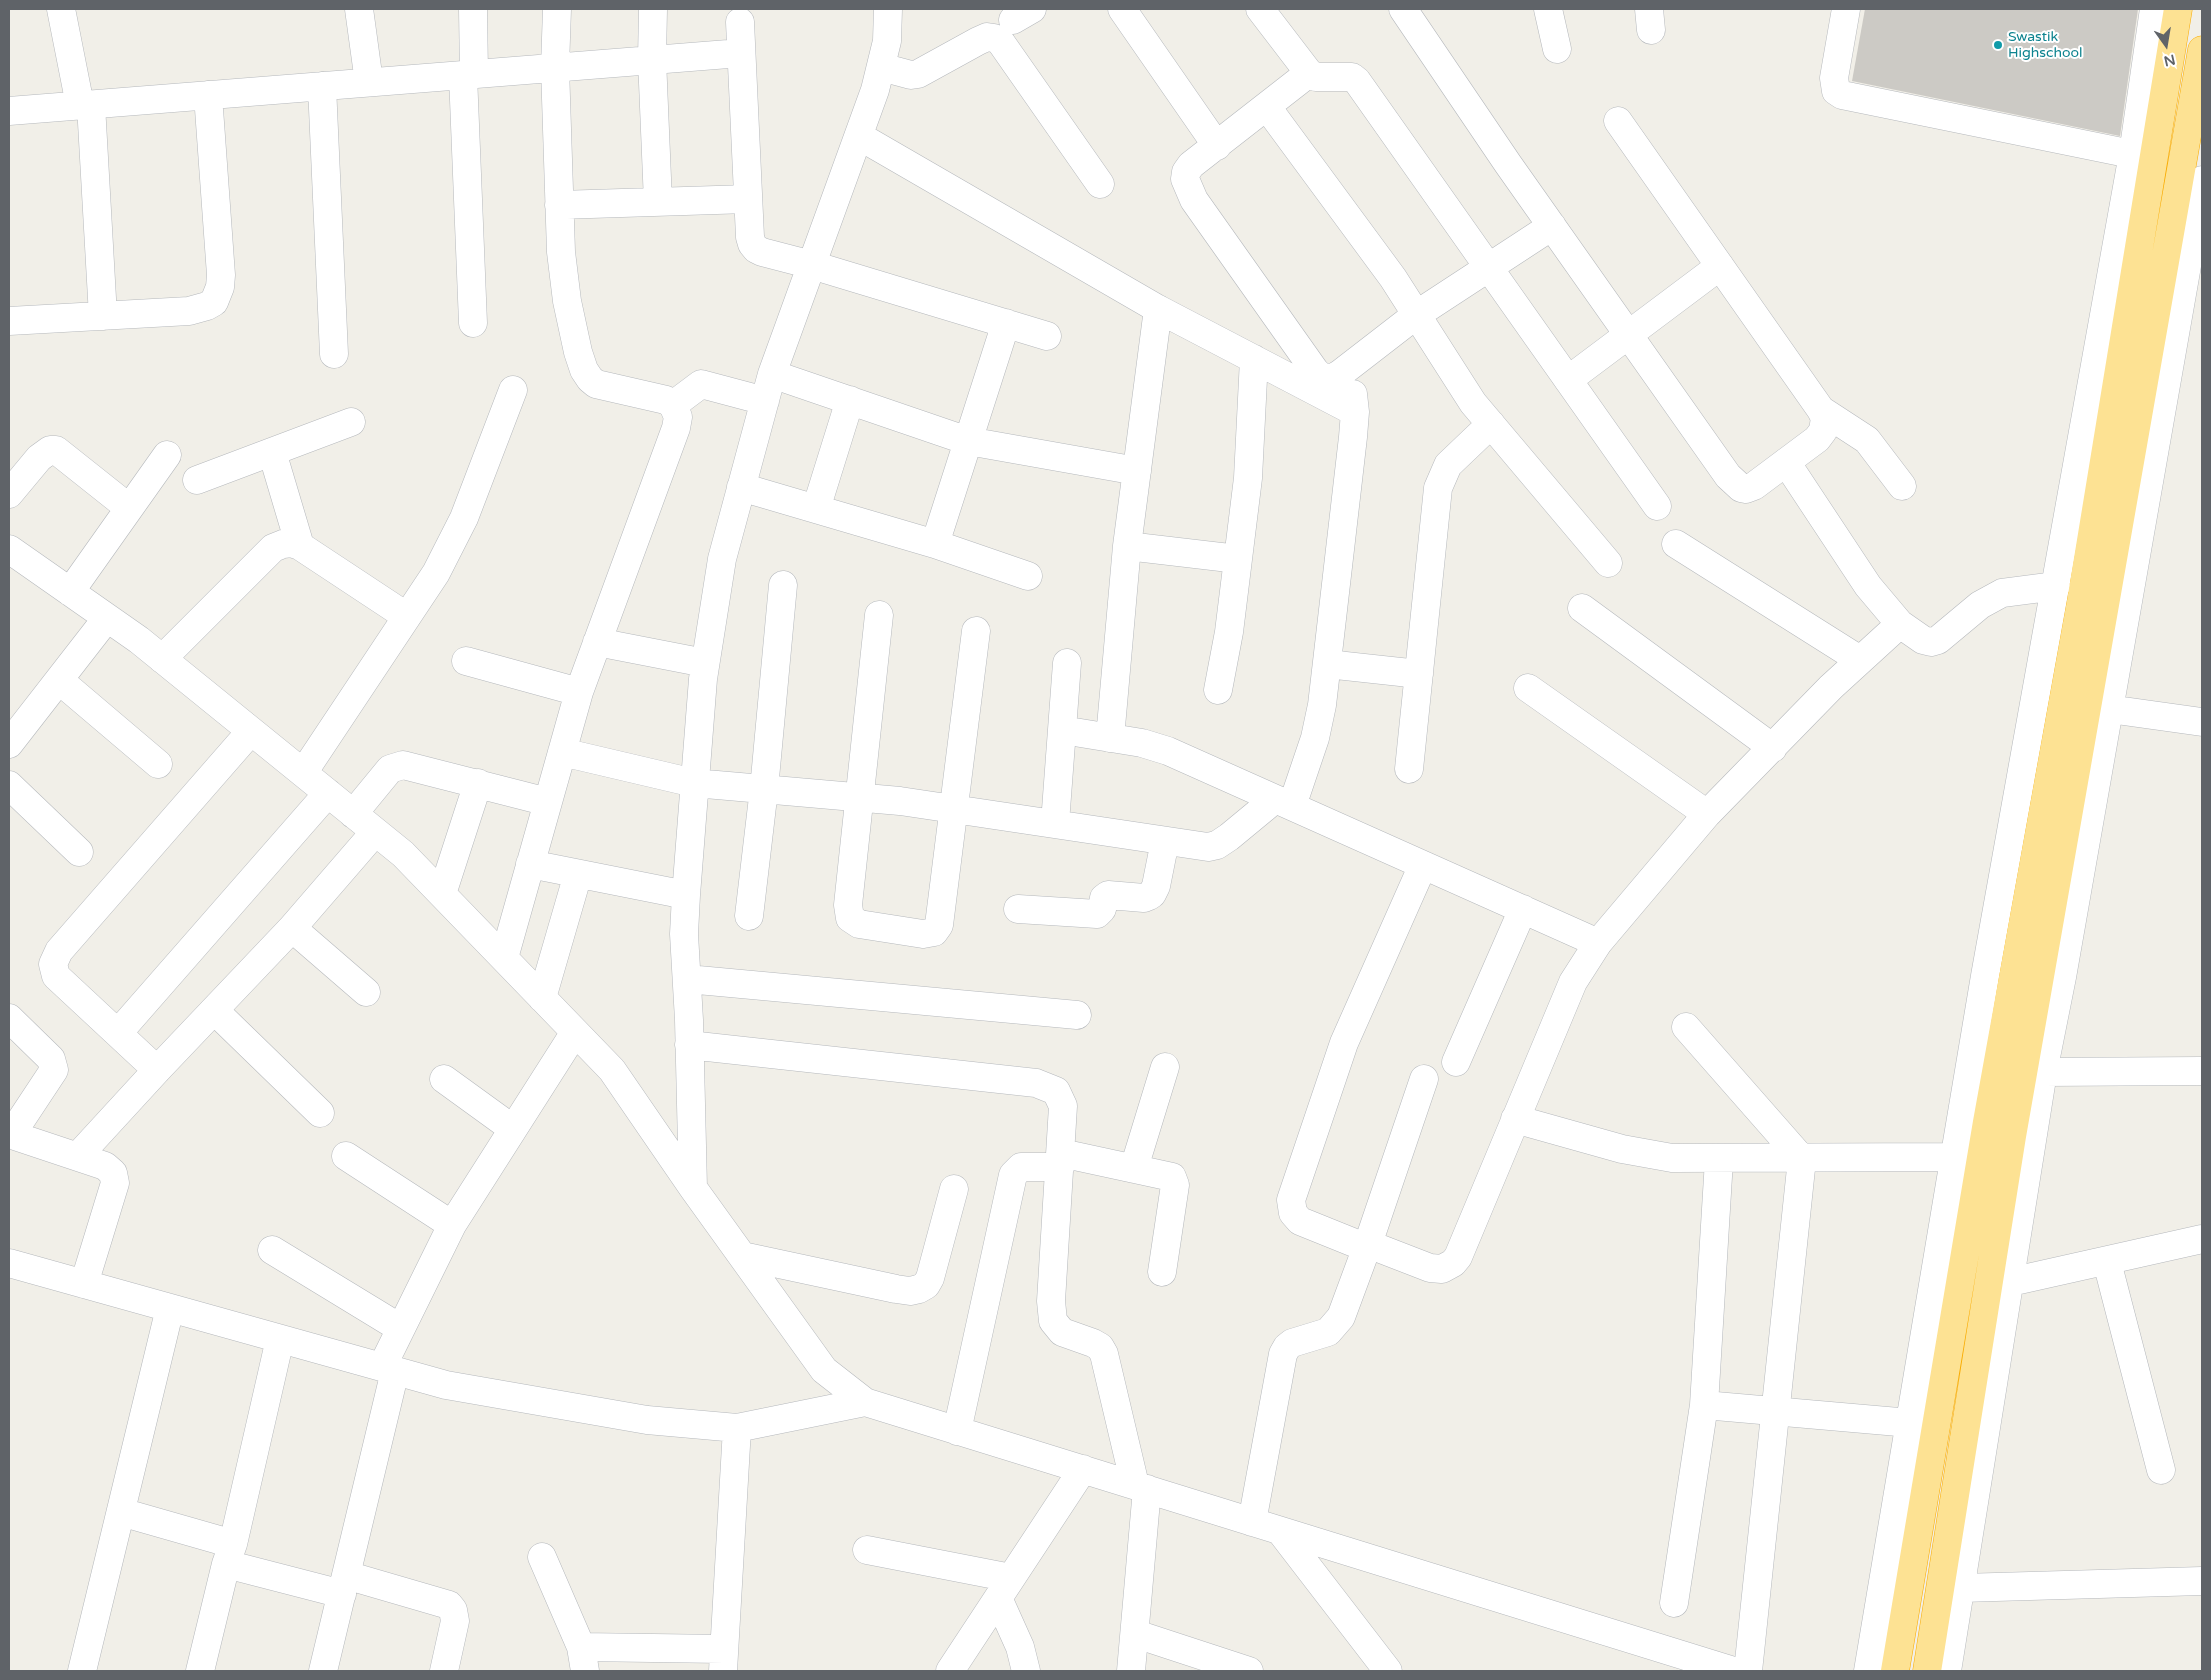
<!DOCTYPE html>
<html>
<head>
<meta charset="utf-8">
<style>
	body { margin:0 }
	#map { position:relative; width:2211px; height:1680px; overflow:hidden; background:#f1efe8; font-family:"Varela Round",sans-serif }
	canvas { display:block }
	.frame { position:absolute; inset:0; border:10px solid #5f6368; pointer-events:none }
	.north { position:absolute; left:2141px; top:20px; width:50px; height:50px; -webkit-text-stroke:4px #fff; paint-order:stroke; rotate:167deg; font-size:14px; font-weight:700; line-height:20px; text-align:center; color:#5f6368 }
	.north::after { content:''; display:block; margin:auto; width:18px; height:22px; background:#5f6368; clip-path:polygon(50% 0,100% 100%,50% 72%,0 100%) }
</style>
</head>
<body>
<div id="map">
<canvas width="2211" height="1680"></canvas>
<div class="frame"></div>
<div class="north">N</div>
</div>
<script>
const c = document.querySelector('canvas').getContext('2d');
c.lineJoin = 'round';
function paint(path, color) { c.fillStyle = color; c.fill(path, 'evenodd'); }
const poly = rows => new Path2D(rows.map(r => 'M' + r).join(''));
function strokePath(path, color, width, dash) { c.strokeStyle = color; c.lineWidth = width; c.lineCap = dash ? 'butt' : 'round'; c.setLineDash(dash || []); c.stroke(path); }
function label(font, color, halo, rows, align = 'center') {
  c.font = font + ' "Varela Round",sans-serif'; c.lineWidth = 4; c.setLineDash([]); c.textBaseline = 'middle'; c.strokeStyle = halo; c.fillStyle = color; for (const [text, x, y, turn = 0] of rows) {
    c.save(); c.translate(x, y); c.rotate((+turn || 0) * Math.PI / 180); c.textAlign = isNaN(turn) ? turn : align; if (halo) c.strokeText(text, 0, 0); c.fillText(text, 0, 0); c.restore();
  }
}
const building = poly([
	[1865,9,2138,9,2120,136,1852,81]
]);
const minor = poly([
	[61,9,80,105],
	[359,9,369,82],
	[473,9,474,74],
	[653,9,652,59,658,202],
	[1122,9,1217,146],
	[1260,9,1309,73,1316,77,1352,77,1357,81,1657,506],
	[1403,9,1508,164,1728,476,1741,488,1746,489,1754,486,1817,439,1823,431,1825,418,1821,410,1618,121],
	[1548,9,1557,49],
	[1649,9,1651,30],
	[1846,9,1834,78,1836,91,1842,95,2151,158],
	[1013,20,1032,9],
	[740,22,750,237,752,244,756,249,762,252,812,265,1047,336],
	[881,67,911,75,918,74,978,41,987,37,994,38,1000,41,1100,184],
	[1309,73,1191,165,1186,172,1185,179,1194,200,1315,371,1321,377,1333,378,1341,373,1416,315,1552,226],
	[463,75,473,323],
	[322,86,334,354],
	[91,105,103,316],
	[1267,107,1393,278,1473,403,1608,563],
	[9,111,741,53],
	[859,136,1158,309,1355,412],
	[559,205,748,199],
	[9,321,189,311,207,306,214,302,220,287,221,275,208,95],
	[772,374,968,441,1137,471],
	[1568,380,1720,266],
	[673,405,701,384,765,401],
	[1821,410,1867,440,1902,486],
	[272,452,300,546],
	[1786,462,1868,586,1900,624,1923,640,1931,642,1938,640,1980,605,2002,593,2056,586],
	[197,480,351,422],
	[741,487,935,544,1028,576],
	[9,494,39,458,50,450,56,450,129,508],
	[816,509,850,400],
	[935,544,1006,323],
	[1676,544,1860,660],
	[1127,546,1238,559],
	[9,549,139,640,403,854,612,1070,693,1188,824,1370,865,1402,1734,1671],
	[70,592,167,455],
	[1582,608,1773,748],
	[879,615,848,905,850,918,859,924,923,934,934,932,939,925,976,631],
	[597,642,705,663],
	[162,659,273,548,283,544,291,543,300,546,406,616],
	[466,661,579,692],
	[1327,664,1419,674],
	[59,680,158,764],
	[1528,688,1707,814],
	[1218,690,1229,632,1248,478,1254,359],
	[2109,709,2202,722],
	[1062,730,1142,743,1168,751,1598,943],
	[1110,738,1127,546,1158,309],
	[9,744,107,618],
	[562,752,694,783,900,801,1208,847,1217,845,1229,837,1275,799],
	[1409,769,1438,488,1448,465,1491,424],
	[303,773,436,573,464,518,513,390],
	[9,785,79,852],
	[1292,806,1315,738,1322,705,1353,437,1355,412,1353,394],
	[353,814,390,769,403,765,548,802],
	[1055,823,1067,663],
	[530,864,686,895],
	[442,894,478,783],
	[1018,909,1097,914,1102,909,1104,898,1108,895,1144,898,1149,896,1152,894,1156,886,1165,841],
	[749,916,764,789,783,585],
	[292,928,366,992],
	[504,958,579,692,676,428,678,417,673,405,666,400,596,384,590,379,584,370,578,352,567,301,561,252,555,67,557,9],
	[687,979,1077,1015],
	[542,998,578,874],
	[215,1011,320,1113],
	[9,1018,51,1059,54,1070,11,1135],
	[1686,1027,1802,1159,1748,1671],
	[118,1033,328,793],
	[689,1045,1036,1083,1056,1091,1063,1106,1051,1301,1053,1321,1062,1332,1093,1343,1100,1347,1104,1354,1135,1485],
	[1456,1062,1523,909],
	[157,1070,56,976,53,964,59,951,251,731],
	[2043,1072,2202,1071],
	[444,1079,513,1129],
	[1515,1119,1622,1149,1672,1158,1954,1157],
	[9,1134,105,1166,113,1173,115,1183,84,1284],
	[1061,1153,1172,1177,1175,1185,1162,1272],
	[78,1156,157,1070,292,928,375,832],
	[346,1156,452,1225],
	[1134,1168,1165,1067],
	[693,1188,689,1020,684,934,686,895,703,679,722,559,772,374,875,90,887,41,888,9],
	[1368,1244,1430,1268,1442,1269,1453,1263,1458,1257,1573,982,1598,943,1707,814,1831,687,1900,624],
	[1367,1248,1300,1221,1293,1213,1291,1200,1344,1043,1423,865],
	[272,1250,400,1328],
	[742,1256,896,1289,910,1291,919,1289,926,1285,930,1278,954,1189],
	[2107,1262,2161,1470],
	[9,1263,446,1385,647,1420,737,1428,865,1402],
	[2010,1282,2202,1239],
	[382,1367,452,1225,575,1032],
	[1704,1405,1910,1423],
	[957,1431,1013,1175,1021,1167,1060,1167],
	[121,1512,233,1544],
	[1252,1522,1283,1354,1287,1347,1292,1343,1328,1332,1341,1317,1368,1244,1424,1079],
	[1281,1532,1388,1671],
	[867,1550,1011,1578],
	[542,1557,581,1647,585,1671],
	[226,1564,342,1594],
	[346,1575,449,1605,453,1610,455,1621,444,1671],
	[1961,1588,2202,1581],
	[998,1598,1020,1647,1026,1671],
	[1674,1603,1704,1405,1719,1160],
	[1136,1634,1249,1671],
	[581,1647,724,1649],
	[82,1671,170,1308],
	[200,1671,226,1564,233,1544,280,1339],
	[323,1671,395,1371],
	[723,1671,737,1428],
	[950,1671,1083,1469],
	[1131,1671,1147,1489],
	[1868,1671,1985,976,2133,154,2154,9],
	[1947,1671,2043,1072,2062,977,2202,180]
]);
const highway = poly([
	[1895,1671,1987,1122,2081,602,2178,9],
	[1927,1671,2012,1136,2202,50]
]);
const markers = [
	[1998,45,5,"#0f9aa8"]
];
const cultureNames = [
	["Swastik",2008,37],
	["Highschool",2008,53]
];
paint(building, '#cccac5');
strokePath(minor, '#b5b8bc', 29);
strokePath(highway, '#f9ab00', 29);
strokePath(minor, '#fff', 28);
strokePath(highway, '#fde293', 28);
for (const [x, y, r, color] of markers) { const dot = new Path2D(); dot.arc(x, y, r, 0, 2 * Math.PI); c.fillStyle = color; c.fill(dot); strokePath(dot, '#fff', 2); }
label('14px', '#0d838f', '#fff', cultureNames, 'left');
</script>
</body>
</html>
